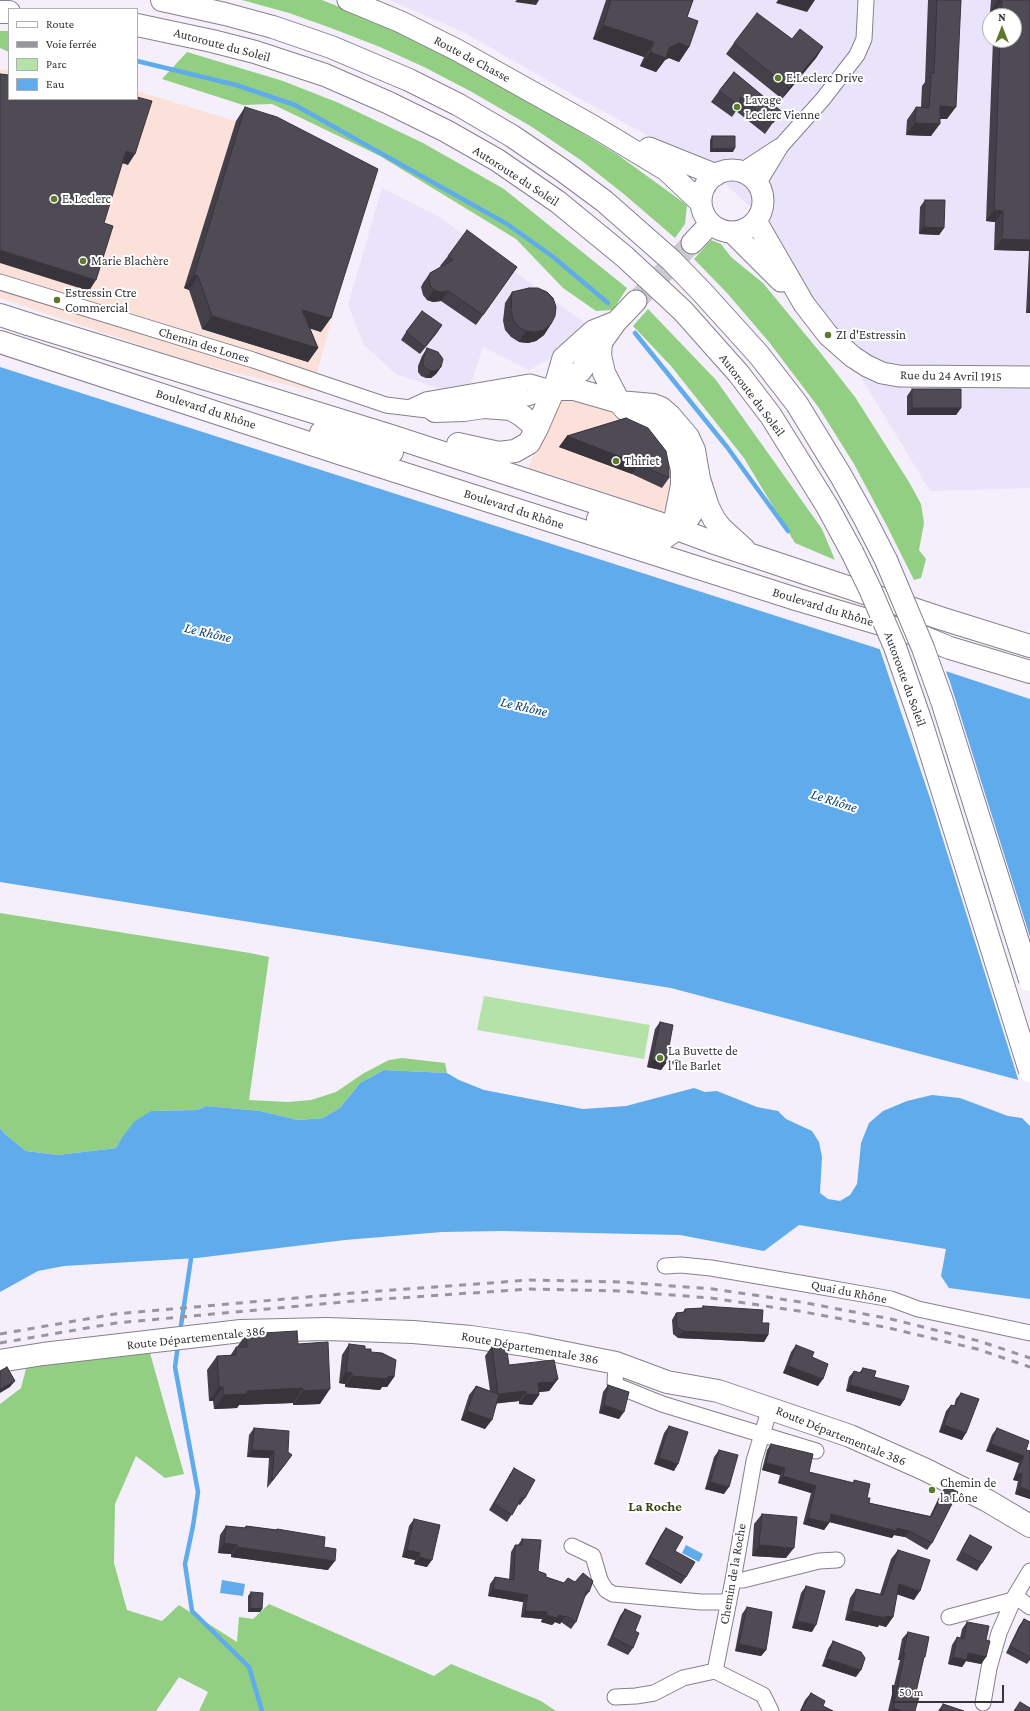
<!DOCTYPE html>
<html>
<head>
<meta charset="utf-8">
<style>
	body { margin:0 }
	#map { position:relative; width:1030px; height:1711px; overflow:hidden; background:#f4effb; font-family:"Crimson Pro",serif }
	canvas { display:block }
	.legend { position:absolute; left:8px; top:8px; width:130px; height:92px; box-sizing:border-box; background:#fff; border:1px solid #afaeb0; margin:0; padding:5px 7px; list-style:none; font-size:12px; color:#363439 }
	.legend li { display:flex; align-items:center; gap:8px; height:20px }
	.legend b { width:20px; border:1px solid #afaeb0 }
	.north { position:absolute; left:982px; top:8px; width:40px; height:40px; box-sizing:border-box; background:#fff; border:1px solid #afaeb0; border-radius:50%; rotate:0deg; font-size:11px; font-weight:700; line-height:16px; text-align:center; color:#363439 }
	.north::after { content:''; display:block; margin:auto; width:14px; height:18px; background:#5f782b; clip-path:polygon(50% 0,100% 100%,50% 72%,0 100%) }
	.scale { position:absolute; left:892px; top:1685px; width:112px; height:18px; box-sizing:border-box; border:2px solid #363439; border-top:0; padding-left:5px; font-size:12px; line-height:14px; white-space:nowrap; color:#363439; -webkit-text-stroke:3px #fff; paint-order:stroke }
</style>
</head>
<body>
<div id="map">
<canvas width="1030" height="1711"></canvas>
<ul class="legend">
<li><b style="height:5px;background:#fff"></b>Route</li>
<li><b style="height:5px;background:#99959e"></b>Voie ferrée</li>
<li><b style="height:11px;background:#b4e2a9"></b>Parc</li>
<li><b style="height:11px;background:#60abec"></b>Eau</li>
</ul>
<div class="north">N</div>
<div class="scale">50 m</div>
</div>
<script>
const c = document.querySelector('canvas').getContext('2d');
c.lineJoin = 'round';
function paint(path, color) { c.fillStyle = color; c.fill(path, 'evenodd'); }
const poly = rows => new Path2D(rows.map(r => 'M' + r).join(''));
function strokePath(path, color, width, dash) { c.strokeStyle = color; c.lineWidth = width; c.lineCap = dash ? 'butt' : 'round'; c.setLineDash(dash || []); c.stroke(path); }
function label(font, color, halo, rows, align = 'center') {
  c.font = font + ' "Crimson Pro",serif'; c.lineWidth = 4; c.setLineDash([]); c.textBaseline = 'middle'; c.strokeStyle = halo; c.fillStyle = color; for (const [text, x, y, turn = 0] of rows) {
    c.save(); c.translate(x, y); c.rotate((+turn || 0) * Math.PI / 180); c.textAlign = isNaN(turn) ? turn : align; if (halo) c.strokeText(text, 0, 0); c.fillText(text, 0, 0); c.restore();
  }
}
const commercial = poly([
	[0,69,9,70,9,99,137,99,137,91,268,131,369,182,312,391,191,362,0,298],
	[562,400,576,400,638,421,675,467,673,500,662,512,546,473,528,468,551,412,555,404]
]);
const industrial = poly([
	[390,0,1030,0,1030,488,930,491,769,225,711,170,577,97,463,32],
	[990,16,1014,16,1014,40,990,40],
	[382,188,441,218,588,325,553,357,529,370,483,347,471,384,443,390,396,374,364,345,348,305]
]);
const green = poly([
	[484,996,650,1025,644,1059,477,1030]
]);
const forest = poly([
	[242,0,322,0,387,26,503,85,618,155,687,205,685,224,675,238,625,195,582,161,532,127,472,92,424,67,380,47,331,28,289,13],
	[0,31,9,31,9,52,0,48],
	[187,52,283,81,339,103,423,143,504,189,627,288,613,310,596,311,563,288,516,239,380,156,272,104,243,105,162,79],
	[711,240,721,244,731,257,763,283,819,351,855,397,909,482,921,504,924,523,919,550,926,559,921,578,914,580,887,526,854,464,819,408,769,342,727,293,694,259],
	[648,309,716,380,822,529,835,560,795,543,744,458,671,366,633,326],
	[0,913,250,953,269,957,249,1100,288,1102,311,1100,336,1092,364,1073,389,1060,402,1058,445,1063,447,1073,384,1070,360,1083,340,1108,323,1118,298,1120,260,1111,206,1106,197,1110,151,1111,121,1139,116,1148,58,1155,26,1151,6,1135,0,1128],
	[150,1353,184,1474,165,1478,136,1456,115,1504,114,1563,127,1610,162,1621,179,1605,237,1642,239,1617,253,1619,269,1604,434,1676,451,1664,541,1701,556,1711,199,1711,208,1692,179,1677,156,1711,0,1711,0,1404,21,1388,27,1365]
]);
const water = poly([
	[0,367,873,647,1030,699,1030,1083,671,988,256,923,0,882],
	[384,1070,447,1073,459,1080,484,1090,583,1109,626,1106,694,1088,705,1092,717,1091,757,1107,778,1111,786,1119,812,1131,819,1142,822,1157,820,1193,828,1199,840,1201,850,1195,857,1184,861,1143,869,1123,883,1111,907,1101,932,1095,960,1098,1008,1116,1022,1118,1030,1126,1030,1299,949,1288,941,1276,946,1249,799,1225,764,1251,680,1235,502,1231,442,1232,345,1240,197,1258,64,1266,38,1271,0,1292,0,1128,6,1135,26,1151,58,1155,116,1148,121,1139,134,1122,151,1111,197,1110,206,1106,260,1111,298,1120,323,1118,340,1108,360,1083],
	[686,1545,703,1554,699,1562,682,1553],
	[222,1580,245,1584,243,1596,220,1593]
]);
const pier = poly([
	[879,647,945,669,950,682,1030,937,1030,1085,1019,1082,930,798]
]);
const stream = poly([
	[137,61,236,85,295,105,507,224,552,256,608,303],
	[635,333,727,447,788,531],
	[180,1332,192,1252],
	[178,1345,175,1367,198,1492,193,1526,185,1564,192,1611,249,1667,262,1711]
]);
const secondaryTunnel = poly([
	[636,301,692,243]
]);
const minor = poly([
	[740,172,778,147],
	[758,184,781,146,823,99,857,55,864,39,866,0],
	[0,282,253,360,386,405,435,411,444,409],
	[493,398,528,398,554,389],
	[411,407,426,400,530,382,554,389],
	[665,1266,681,1265,711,1268,817,1286,891,1299,918,1309,1030,1333],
	[616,1363,615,1383,620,1387,662,1404,816,1451],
	[770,1408,754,1461,733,1580,715,1671,763,1695,771,1711],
	[572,1546,593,1556,600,1580,606,1590,613,1594,701,1602,729,1602],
	[733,1580,743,1580,819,1561,837,1560],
	[1015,1596,1030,1607],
	[949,1617,1013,1600],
	[615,1697,636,1696,654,1693,683,1678,715,1671],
	[983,1703,989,1668,999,1633,1015,1596,1030,1571]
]);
const secondary = poly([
	[348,0,401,22,457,50,593,126,666,170,700,202],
	[649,148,716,175],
	'701 201a31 31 0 1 1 62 0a31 31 0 1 1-62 0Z',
	[756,221,804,304,828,335,853,357,867,366,882,373,899,376,1030,377],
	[732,232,781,281],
	[692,243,710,224],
	[554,389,581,371,616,322,636,301],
	[554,389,563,358,593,331,613,323]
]);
const primary = poly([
	[0,1361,43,1354,241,1331,327,1329,413,1332,471,1337,526,1345,616,1363,667,1382,718,1391,812,1423,850,1436,924,1469,988,1501,1030,1526]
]);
const trunk = poly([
	[28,324,388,435,677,529,712,542,943,619,1030,646],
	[0,342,339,453,799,600,918,635,950,648,1030,672],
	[601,343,600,355,604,373,619,402,625,409,645,417,657,426,666,434,678,455,682,469,682,485,676,515,677,521],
	[435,411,464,410,484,407,511,409,521,415,537,428],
	[321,433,392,452],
	[458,444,499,453,515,451,529,443,537,428,554,389,574,389,619,402,653,405,661,408,670,416,688,437,694,450,699,479,708,507,714,519,721,528,744,549],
	[598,519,642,534,664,538,685,523,691,514,694,506,699,479]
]);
const motorway = poly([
	[162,0,225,14,273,27,331,47,409,80,459,105,512,136,562,170,604,201,671,260,702,292,759,355,797,404,841,476,865,519,886,560],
	[0,12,9,12],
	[137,25,212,41,255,52,325,75,389,103,446,131,497,160,558,202,625,257,683,311,739,374,771,416,827,506,852,552],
	[0,315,28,324]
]);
const rail = poly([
	[0,1334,115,1314,353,1293,530,1280,621,1282,713,1289,801,1302,891,1319,979,1341,1030,1358],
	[0,1343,116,1323,354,1301,530,1289,620,1291,711,1298,799,1311,889,1328,977,1349,1030,1367]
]);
const motorwayBridge = poly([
	[852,552,870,589,895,647,922,725,1030,1071],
	[886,560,923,648,942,701,1030,980]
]);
const wall = poly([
	[606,0,693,0,687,17,689,47,679,62,669,58,665,60,656,72,640,66,644,57,593,39],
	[928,0,961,0,947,119,940,119,931,136,906,135,907,120,916,107,921,107,922,86,925,82],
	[991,0,1030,0,1030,313,1026,313,1029,251,994,250,995,222,986,221,993,40,1014,40,1014,16,994,16,994,12,990,12],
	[792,39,823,47,816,58,782,99,726,54,734,43],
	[734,72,781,111,765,134,736,111,732,117,711,102,719,91],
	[245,107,321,332,310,328,318,348,308,362,202,329,189,290,184,288,236,121],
	[712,136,733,152,710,152,710,140],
	[925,200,944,228,939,235,919,234,920,207],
	[448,256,517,267,476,325,441,301,433,302,427,300,423,295,421,287,423,283,430,273,441,267,440,266],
	[512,292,551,324,544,335,536,341,528,343,519,342,511,337,505,330,503,321,505,303],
	[442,325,420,354,401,340,406,332],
	[427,348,441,367,436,374,431,378,426,378,421,376,418,372,418,366,422,356],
	[912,389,961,408,956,415,907,415,907,396],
	[626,418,669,478,662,488,632,474,559,447,567,436],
	[660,1022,666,1063,661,1070,647,1067,655,1029],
	[703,1306,762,1323,768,1335,764,1342,678,1338,673,1334,672,1320,676,1313,683,1312,685,1309,702,1308],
	[246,1334,298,1344,320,1404,293,1405,293,1403,239,1405,237,1408,214,1409,213,1401,209,1401,207,1370,217,1356,230,1356,236,1347,237,1347],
	[349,1344,365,1349,371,1352,394,1377,387,1387,382,1387,380,1390,345,1387,345,1384,339,1383,342,1355],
	[796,1345,812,1357,818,1386,783,1373,791,1352],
	[492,1346,509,1365,558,1379,549,1391,539,1392,539,1395,532,1405,519,1404,519,1401,497,1403,485,1429,461,1420,469,1395,476,1386,490,1391,485,1356],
	[863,1368,904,1400,900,1406,846,1391,849,1377,854,1371,859,1373],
	[608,1385,619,1419,599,1413,603,1392],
	[961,1393,962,1440,939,1432,946,1411,951,1405,954,1406,956,1399],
	[669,1426,674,1471,654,1464,664,1433],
	[254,1428,287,1462,267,1488,269,1458,247,1457,249,1435],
	[997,1428,1026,1450,1030,1451,1030,1499,1015,1494,1018,1481,1013,1480,1019,1463,986,1451,992,1435],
	[771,1444,809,1472,853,1483,854,1480,867,1498,869,1503,930,1516,941,1493,946,1486,932,1543,927,1550,905,1537,894,1535,892,1538,829,1522,829,1523,824,1530,803,1524,811,1493,778,1483,780,1475,762,1470,767,1450],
	[719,1450,724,1494,705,1489,714,1457],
	[514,1468,525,1498,520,1505,518,1504,507,1522,489,1510,510,1474],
	[762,1514,786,1558,752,1556,754,1524],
	[414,1519,427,1567,414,1564,415,1560,402,1557,409,1526],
	[226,1526,244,1528,246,1526,276,1530,277,1529,324,1547,328,1570,231,1557,231,1554,218,1553,220,1535],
	[666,1528,686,1577,681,1584,645,1564,661,1535],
	[970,1535,982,1563,977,1571,956,1560,965,1543],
	[522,1539,538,1571,546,1577,564,1583,568,1578,589,1592,584,1598,576,1622,571,1629,561,1622,560,1624,555,1622,552,1625,541,1622,542,1619,521,1617,523,1602,488,1596,490,1584,495,1577,509,1580,511,1552,515,1545,518,1545],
	[898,1550,914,1600,897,1594,893,1617,886,1627,879,1625,878,1627,845,1620,850,1598,856,1589,880,1594,891,1559],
	[806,1586,812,1632,792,1628,801,1593],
	[251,1592,262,1609,260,1612,248,1612,248,1596],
	[747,1607,766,1650,761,1656,735,1651,742,1614],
	[625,1609,635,1631,633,1648,628,1655,607,1645,620,1616],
	[1024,1619,1030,1622,1030,1660,1027,1664,1006,1653,1019,1626],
	[967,1622,986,1640,986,1657,981,1664,966,1661,962,1667,948,1664,952,1645,957,1637,960,1638,962,1629],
	[908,1632,923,1660,916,1692,915,1711,888,1711,900,1660,898,1660,902,1639],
	[833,1641,856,1677,822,1666,828,1649],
	[811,1693,823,1706,833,1711,800,1711,805,1700],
	[943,1704,941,1711,938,1711]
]);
const shadedWall = poly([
	[517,0,539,0,536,5,515,2],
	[778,0,815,0,807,12,776,3],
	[998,1,1002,1,994,12,990,12],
	[603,25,654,42,644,57,593,39],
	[679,43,689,47,679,62,669,58,665,60,656,72,640,66,650,52,669,48],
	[823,47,816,58,782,99,789,88],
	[940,106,956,107,947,119,931,119],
	[915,123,940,124,931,136,906,135],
	[735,148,733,152,710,152,712,149],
	[126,151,135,154,128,165,119,162],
	[994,210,1003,211,995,222,986,221],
	[924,227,944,228,939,235,919,234],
	[1002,239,1030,240,1030,250,1029,251,994,250],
	[0,250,96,280,89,291,0,263],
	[194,275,198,276,189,290,184,288],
	[434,290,448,291,441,301,433,302,427,300],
	[1030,308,1030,313,1026,313],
	[302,310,331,318,321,332,292,323],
	[212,316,318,348,308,362,202,329],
	[551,324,544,335,536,341,528,343,519,342,526,331],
	[442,325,437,333,420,354,425,347],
	[441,367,436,374,431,378,426,378,431,371],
	[912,408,961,408,956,415,907,415],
	[567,436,639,464,632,474,559,447],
	[652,1060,666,1063,661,1070,647,1067],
	[683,1331,768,1335,764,1342,678,1338],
	[788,1366,823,1379,818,1386,783,1373],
	[346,1372,352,1373,345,1384,339,1383],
	[352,1376,388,1376,394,1377,387,1387,382,1387,380,1390,345,1387],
	[558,1379,549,1391,531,1393,538,1383],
	[15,1381,10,1387,0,1393,0,1389],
	[850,1385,904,1400,900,1406,846,1391],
	[219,1387,223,1387,213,1401,209,1401],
	[303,1388,293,1403,239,1405,237,1408,214,1409,224,1395,247,1391],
	[330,1389,320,1404,293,1405,303,1391],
	[526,1391,519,1401,493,1404,499,1394],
	[526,1394,539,1395,532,1405,519,1404],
	[604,1405,624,1412,619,1419,599,1413],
	[467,1411,492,1420,485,1429,461,1420],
	[944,1425,966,1433,962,1440,939,1432],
	[991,1444,1024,1456,1019,1463,986,1451],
	[252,1450,274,1451,269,1458,247,1457],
	[292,1455,287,1462,267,1488,272,1481],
	[659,1458,678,1464,674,1471,654,1464],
	[766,1463,785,1468,780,1475,762,1470],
	[1017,1473,1022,1474,1018,1481,1013,1480],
	[783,1476,816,1486,811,1493,778,1483],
	[710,1482,729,1487,724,1494,705,1489],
	[1020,1487,1030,1491,1030,1499,1015,1494],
	[831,1514,909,1531,905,1537,894,1535,892,1538,826,1521],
	[808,1518,829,1523,824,1530,803,1524],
	[224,1543,237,1545,231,1554,218,1553],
	[759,1545,794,1548,786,1558,752,1556],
	[237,1547,335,1561,328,1570,231,1557],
	[407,1550,420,1553,415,1560,402,1557],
	[419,1557,432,1560,427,1567,414,1564],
	[899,1584,920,1591,914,1600,893,1593],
	[493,1589,528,1595,523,1602,488,1596],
	[250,1608,262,1609,260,1612,248,1612],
	[525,1611,547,1612,542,1619,521,1617],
	[852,1611,885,1616,893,1617,886,1627,879,1625,878,1627,845,1620],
	[546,1615,559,1615,565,1617,560,1624,555,1622,552,1625,541,1622],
	[797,1621,816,1625,812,1632,792,1628],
	[739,1644,766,1650,761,1656,735,1651],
	[903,1653,905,1653,900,1660,898,1660],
	[968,1653,986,1657,981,1664,966,1661,962,1667,948,1664,953,1657],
	[827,1659,861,1670,856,1677,822,1666],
	[893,1708,902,1711,890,1711]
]);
const building = poly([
	[611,0,693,0,687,17,698,21,689,47,679,43,669,48,666,58,650,52,654,42,603,25,611,0],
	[937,0,961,0,956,107,940,106,940,124,915,123,916,107,929,108,931,73,934,73,937,0],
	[998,0,1030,0,1030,240,1002,239,1003,211,994,210,1000,40,1014,40,1014,16,1001,16,1002,1,998,1,998,0],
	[757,13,792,39,800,29,823,47,789,88,734,43,757,13],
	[734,72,781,111,773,123,740,97,740,106,719,91,734,72],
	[0,74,9,75,9,99,137,99,137,97,152,101,135,154,126,151,104,223,113,226,96,280,0,250,0,74],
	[245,107,277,117,378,169,331,318,302,310,318,348,212,316,198,276,194,275,245,107],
	[712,136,735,136,735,148,712,149,712,136],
	[925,200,945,200,944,228,924,227,925,200],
	[467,230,517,267,483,315,448,291,440,292,434,290,430,285,429,277,430,273,453,260,448,256,467,230],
	[529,288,538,288,547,292,553,298,556,307,555,316,551,324,544,330,535,332,526,331,518,327,513,319,511,310,512,292,529,288],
	[422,311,442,325,425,347,406,332,422,311],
	[427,348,438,352,443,359,441,367,436,371,431,371,426,369,423,365,423,359,427,348],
	[912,389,961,389,961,408,912,408,912,389],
	[626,418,648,428,666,451,669,467,669,478,639,464,567,436,626,418],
	[660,1022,673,1025,666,1063,652,1060,660,1022],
	[703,1306,763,1310,762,1323,769,1323,768,1335,683,1331,677,1327,676,1313,685,1312,685,1309,703,1308,703,1306],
	[297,1331,298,1344,328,1342,330,1389,303,1391,303,1388,247,1391,247,1394,224,1395,223,1387,219,1387,217,1356,236,1355,236,1347,247,1347,246,1334,297,1331],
	[349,1344,365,1346,365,1349,371,1349,371,1352,382,1353,396,1360,394,1377,388,1376,388,1379,352,1376,352,1373,346,1372,349,1344],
	[506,1345,509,1365,554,1360,558,1379,555,1379,555,1382,538,1383,539,1395,526,1394,526,1391,499,1394,492,1420,467,1411,476,1386,498,1394,492,1346,506,1345],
	[796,1345,814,1352,812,1357,828,1364,823,1379,788,1366,796,1345],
	[7,1367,15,1381,0,1389,0,1371,7,1367],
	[863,1368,876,1371,874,1377,909,1386,904,1400,850,1385,854,1371,861,1373,863,1368],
	[608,1385,629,1392,624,1412,604,1405,608,1385],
	[961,1393,979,1399,966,1433,944,1425,951,1405,955,1406,961,1393],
	[669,1426,688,1432,678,1464,659,1458,669,1426],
	[254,1428,289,1431,288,1452,292,1455,272,1481,274,1451,252,1450,254,1428],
	[997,1428,1029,1441,1026,1450,1030,1451,1030,1491,1020,1487,1022,1474,1017,1473,1024,1456,991,1444,997,1428],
	[771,1444,813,1454,809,1472,854,1483,854,1480,870,1484,867,1498,870,1498,869,1503,931,1517,946,1486,958,1492,932,1543,909,1531,897,1528,896,1531,831,1514,829,1523,808,1518,816,1486,783,1476,785,1468,766,1463,771,1444],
	[719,1450,738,1455,729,1487,710,1482,719,1450],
	[514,1468,535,1480,525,1498,522,1497,512,1515,494,1504,514,1468],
	[762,1514,797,1517,794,1548,759,1545,762,1514],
	[414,1519,440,1525,432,1560,419,1557,420,1553,407,1550,414,1519],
	[226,1526,246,1528,246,1526,277,1530,277,1529,325,1537,324,1547,336,1549,335,1561,237,1547,237,1545,224,1543,226,1526],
	[666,1528,683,1537,675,1551,695,1562,686,1577,650,1557,666,1528],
	[970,1535,992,1547,982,1563,961,1552,970,1535],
	[522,1539,541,1540,538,1571,546,1574,546,1577,564,1583,568,1578,575,1582,583,1573,593,1581,589,1592,587,1590,576,1622,566,1616,565,1617,559,1615,557,1618,546,1615,547,1612,525,1611,528,1595,493,1589,495,1577,514,1580,515,1545,522,1545,522,1539],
	[898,1550,930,1560,920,1591,899,1584,893,1617,885,1616,885,1618,852,1611,856,1589,883,1595,898,1550],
	[806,1586,825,1591,816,1625,797,1621,806,1586],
	[251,1592,263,1593,262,1609,250,1608,251,1592],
	[747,1607,772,1612,766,1650,739,1644,747,1607],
	[625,1609,641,1616,635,1631,639,1633,633,1648,612,1637,625,1609],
	[1024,1619,1030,1622,1030,1657,1010,1646,1024,1619],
	[967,1622,989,1626,986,1640,990,1641,986,1657,968,1653,967,1660,953,1657,957,1637,964,1639,967,1622],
	[908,1632,929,1637,925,1657,924,1657,916,1692,920,1693,915,1711,902,1711,893,1708,905,1653,903,1653,908,1632],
	[833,1641,861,1652,865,1658,861,1670,827,1659,833,1641],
	[811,1693,825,1701,823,1706,833,1711,801,1711,811,1693],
	[1020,1702,1030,1708,1030,1711,1014,1711,1020,1702],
	[943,1704,964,1711,941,1711,943,1704]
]);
const markers = [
	[778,78,4,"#5f782b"],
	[737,107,4,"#5f782b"],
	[54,199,4,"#5f782b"],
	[83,261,4,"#5f782b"],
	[57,300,4,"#5f782b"],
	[828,335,4,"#5f782b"],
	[616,461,4,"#5f782b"],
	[660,1058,4,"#5f782b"],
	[932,1490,4,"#5f782b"]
];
const streetNames = [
	["Autoroute du Soleil",222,45,15],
	["Route de Chasse",472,59,28],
	["Autoroute du Soleil",516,176,33],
	["Chemin des Lones",204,345,17],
	["Rue du 24 Avril 1915",951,376,1],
	["Autoroute du Soleil",752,395,53],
	["Boulevard du Rhône",206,409,18],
	["Boulevard du Rhône",514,509,18],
	["Boulevard du Rhône",823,607,17],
	["Autoroute du Soleil",905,679,70],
	["Quai du Rhône",849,1292,11],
	["Route Départementale 386",196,1338,-6],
	["Route Départementale 386",530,1348,10],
	["Route Départementale 386",841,1436,22],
	["Chemin de la Roche",733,1574,-80]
];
const poiNames = [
	["E.Leclerc Drive",786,78],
	["Lavage",745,100],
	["Leclerc Vienne",745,115],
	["E. Leclerc",62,199],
	["Marie Blachère",91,261],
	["Estressin Ctre",65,293],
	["Commercial",65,308],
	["ZI d'Estressin",836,335],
	["Thiriet",624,461],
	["La Buvette de",668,1051],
	["l'Île Barlet",668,1066],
	["Chemin de",940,1483],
	["la Lône",940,1498]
];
const waterNames = [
	["Le Rhône",208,633,13],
	["Le Rhône",524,707,13],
	["Le Rhône",834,801,18]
];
const neighbourhoodNames = [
	["La Roche",655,1507]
];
paint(commercial, '#fbe1da');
paint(industrial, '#e9e4fa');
paint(green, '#b4e2a9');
paint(forest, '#92cf83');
paint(water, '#60abec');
paint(pier, '#f4effb');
strokePath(stream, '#60abec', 4.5);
strokePath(secondaryTunnel, '#cecad4', 21, [21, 10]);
strokePath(minor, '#86818c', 17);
strokePath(secondary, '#86818c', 23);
strokePath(primary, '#86818c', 24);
strokePath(trunk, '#86818c', 24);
strokePath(motorway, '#86818c', 24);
strokePath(minor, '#fff', 15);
strokePath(secondary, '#fff', 21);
strokePath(primary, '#fff', 22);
strokePath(trunk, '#fff', 22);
strokePath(motorway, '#fff', 22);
strokePath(rail, '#99959e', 3, [7, 7]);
strokePath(motorwayBridge, '#86818c', 24, []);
strokePath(motorwayBridge, '#fff', 22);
paint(wall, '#444049');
paint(shadedWall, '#37343c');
paint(building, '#4f4b55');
strokePath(building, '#37343c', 1);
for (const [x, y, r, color] of markers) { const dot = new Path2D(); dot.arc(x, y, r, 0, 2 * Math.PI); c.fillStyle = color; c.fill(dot); strokePath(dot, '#fff', 1.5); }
label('13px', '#363439', '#fff', streetNames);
label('13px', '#363439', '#fff', poiNames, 'left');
label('italic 14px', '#0c446f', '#fff', waterNames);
label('bold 14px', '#354610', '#fff', neighbourhoodNames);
</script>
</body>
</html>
